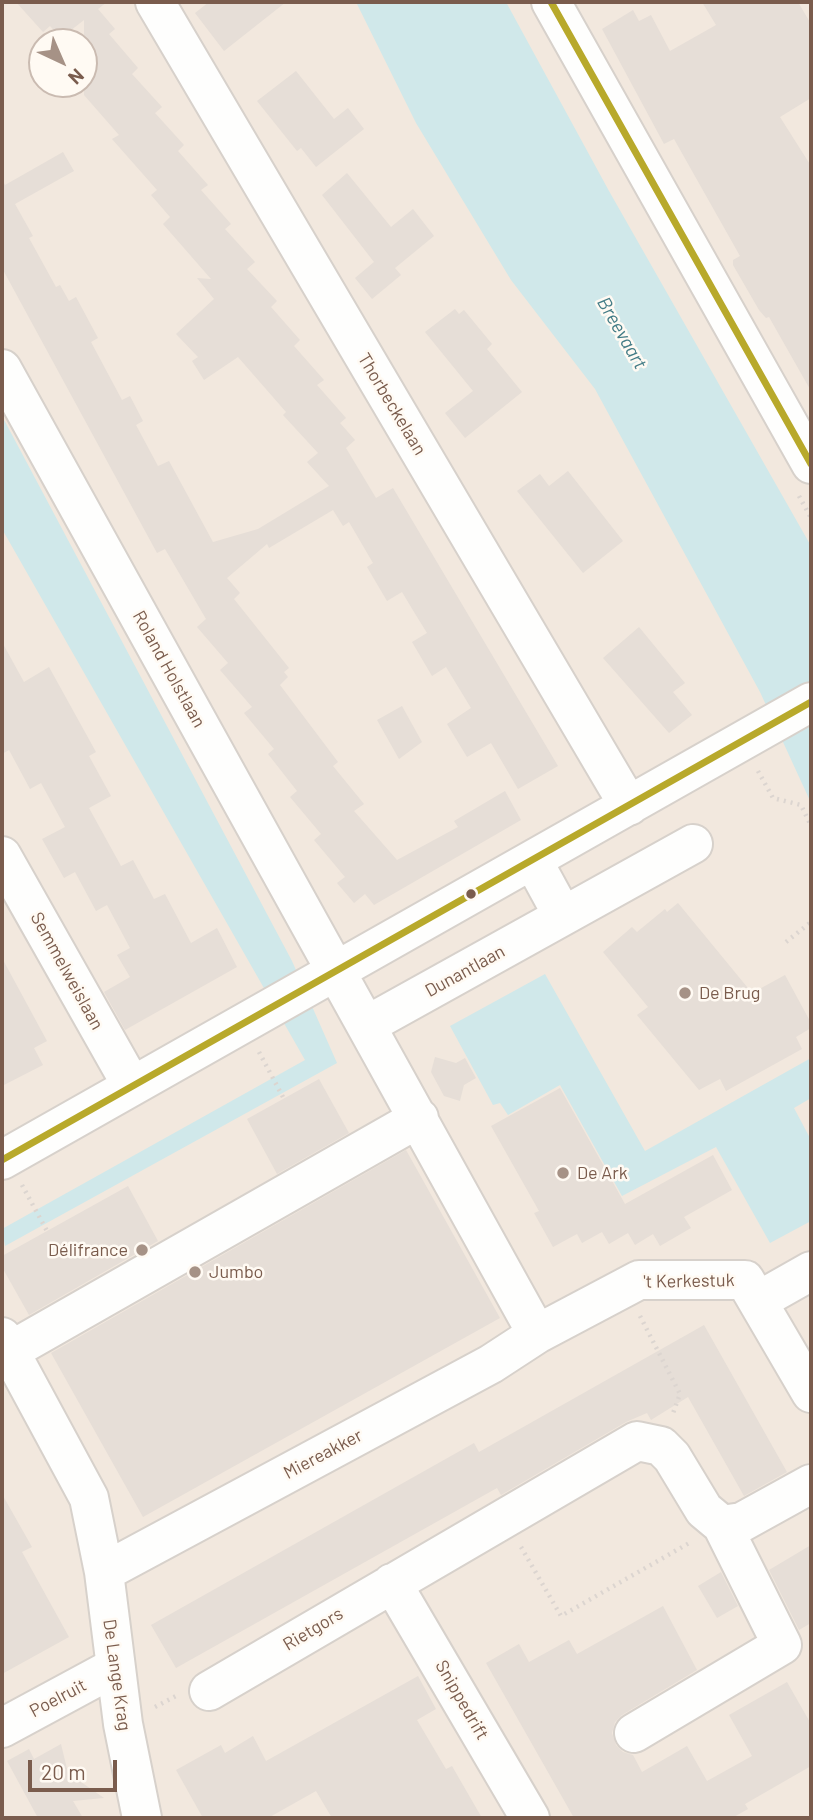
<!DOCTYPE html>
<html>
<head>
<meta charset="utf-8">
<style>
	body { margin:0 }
	#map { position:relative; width:813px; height:1820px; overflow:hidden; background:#f9f5f0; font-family:Barlow,sans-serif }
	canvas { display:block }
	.frame { position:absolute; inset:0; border:4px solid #7a5c4d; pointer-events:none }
	.north { position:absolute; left:28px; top:28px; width:70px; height:70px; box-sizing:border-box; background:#fffaf3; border:2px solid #cabbb1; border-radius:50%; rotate:136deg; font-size:19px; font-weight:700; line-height:28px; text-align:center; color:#7a5c4d }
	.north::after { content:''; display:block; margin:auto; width:24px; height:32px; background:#a69286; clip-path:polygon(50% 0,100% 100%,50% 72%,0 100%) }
	.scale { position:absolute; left:28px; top:1760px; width:89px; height:32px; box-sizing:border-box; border:4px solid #7a5c4d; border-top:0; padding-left:9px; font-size:21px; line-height:24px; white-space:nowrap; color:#7a5c4d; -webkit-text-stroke:5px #fffaf3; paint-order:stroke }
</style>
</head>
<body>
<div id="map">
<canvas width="813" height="1820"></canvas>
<div class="frame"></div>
<div class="north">N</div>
<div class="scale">20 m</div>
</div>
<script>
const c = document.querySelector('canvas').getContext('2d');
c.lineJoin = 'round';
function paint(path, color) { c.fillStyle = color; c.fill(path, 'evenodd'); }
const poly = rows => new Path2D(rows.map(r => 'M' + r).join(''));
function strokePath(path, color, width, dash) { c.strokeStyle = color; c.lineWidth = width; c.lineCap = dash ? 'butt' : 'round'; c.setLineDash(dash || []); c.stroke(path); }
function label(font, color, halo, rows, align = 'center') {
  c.font = font + ' Barlow,sans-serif'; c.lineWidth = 5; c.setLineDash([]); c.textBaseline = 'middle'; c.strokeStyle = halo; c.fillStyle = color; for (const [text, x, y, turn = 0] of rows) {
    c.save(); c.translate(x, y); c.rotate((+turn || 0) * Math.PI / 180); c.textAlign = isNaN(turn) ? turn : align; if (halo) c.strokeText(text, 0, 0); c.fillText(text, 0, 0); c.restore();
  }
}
const residential = poly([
	[2,2,811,2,811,1818,2,1818],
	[42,42,84,42,84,84,42,84]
]);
const water = poly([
	[356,2,506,2,609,191,811,546,811,803,760,692,595,389,511,280,416,123],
	[2,416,292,961,337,1063,5,1246,2,1229,305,1060,2,529],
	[545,974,645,1151,811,1058,811,1098,794,1108,811,1140,811,1221,770,1243,716,1147,622,1196,560,1085,508,1115,500,1103,493,1105,450,1026]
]);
const building = poly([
	[16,2,107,2,98,9,115,29,109,34,138,68,132,74,162,107,155,113,184,145,178,151,208,185,201,190,231,224,225,229,255,262,247,269,277,301,271,307,300,340,294,346,324,380,317,385,346,418,340,423,355,440,346,448,376,498,393,488,558,766,518,789,491,743,467,757,447,724,471,708,446,667,432,676,412,642,427,633,414,612,402,592,387,601,367,567,373,563,349,522,343,526,333,510,269,548,267,544,227,578,240,593,234,599,289,668,284,672,288,677,280,685,338,762,333,766,364,804,354,811,397,860,458,827,454,821,505,791,521,820,374,905,365,894,354,903,337,883,345,877,314,840,321,834,290,797,297,791,268,754,274,749,244,713,252,707,220,670,228,663,197,627,206,619,165,549,157,553,2,268,2,179,5,185,63,152,74,171,15,204,33,236,29,238,56,287,60,285,69,301,76,297,98,338,91,342,122,400,130,396,143,421,136,425,158,466,169,461,213,542,258,529,329,486,307,462,318,453,283,415,286,412,238,357,204,380,192,361,198,357,176,334,214,299,197,278,211,279,163,224,170,217,151,195,157,190,112,139,119,135,84,95,84,20,61,38,50,26,43,32],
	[209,2,286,2,224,51,195,13],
	[702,2,798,2,811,24,811,98,780,117,811,166,811,391,769,317,766,318,759,310,733,265,733,260,740,256,674,139,664,144,602,29,633,10,639,21,651,15,670,51,716,25],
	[296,71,334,119,348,108,364,129,316,167,301,148,297,151,257,101],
	[347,173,391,227,413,209,434,236,395,268,401,275,372,299,355,278,374,262,322,195],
	[455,309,459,314,464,310,492,344,487,349,522,392,465,438,445,413,473,391,425,332],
	[568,471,623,541,583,573,517,491,540,474,549,486],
	[639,627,685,683,673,692,692,715,669,733,603,658],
	[2,642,24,682,49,667,96,752,89,756,111,796,89,808,121,866,133,860,154,899,165,894,191,943,217,928,237,967,125,1030,104,992,130,977,117,955,130,948,107,905,96,911,75,872,64,878,42,839,65,827,41,783,30,789,9,750,2,754],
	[402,706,422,742,399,759,377,720],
	[678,903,752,993,785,975,811,1023,811,1028,796,1037,802,1049,726,1091,720,1079,699,1090,637,1015,648,1007,603,952,632,927,637,932,665,909,667,912],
	[2,958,47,1041,34,1048,43,1065,2,1086],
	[435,1057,456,1063,465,1058,476,1078,464,1085,460,1101,444,1096,431,1072],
	[319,1079,349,1133,277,1174,247,1119],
	[560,1088,625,1204,713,1155,732,1190,684,1217,691,1228,660,1246,653,1234,635,1245,628,1233,609,1244,602,1232,582,1243,577,1234,553,1247,534,1213,539,1211,491,1126],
	[406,1150,500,1318,143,1517,51,1353],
	[128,1186,158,1241,29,1315,2,1267,2,1256],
	[704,1325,787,1472,744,1496,688,1397,651,1420,647,1413,626,1422,501,1495,497,1488,176,1668,151,1625,474,1443,479,1452],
	[2,1494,32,1547,22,1552,69,1637,2,1674],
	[811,1545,811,1623,799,1630,769,1570],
	[721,1572,738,1606,717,1618,698,1586],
	[663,1606,697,1670,622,1715,615,1722,612,1733,616,1745,623,1752,633,1755,642,1772,687,1746,707,1781,752,1756,729,1715,787,1682,811,1724,811,1766,745,1804,748,1809,732,1818,574,1818,486,1663,519,1644,529,1662,569,1640,577,1654],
	[418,1676,436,1709,417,1720,446,1769,452,1766,482,1818,332,1818,316,1791,268,1818,203,1818,176,1770,221,1745,225,1753,253,1736,266,1761],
	[61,1744,68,1773,104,1798,73,1801,83,1818,38,1818,7,1761,29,1749,34,1759]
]);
const path = poly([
	[799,496,811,518],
	[758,771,773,798,801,805,811,826],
	[786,942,811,922],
	[259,1052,284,1099],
	[22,1185,47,1231],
	[640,1316,680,1394,672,1416],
	[521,1547,561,1616,691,1542],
	[155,1707,178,1695]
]);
const minor = poly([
	[155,2,629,806],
	[551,2,811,464],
	[2,369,537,1334,491,1364,104,1572],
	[2,856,132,1086],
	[533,861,563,916],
	[367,1025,693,844],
	[2,1160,811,702],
	[758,1301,811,1271],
	[537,1334,639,1280,745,1280,811,1393],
	[2,1337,89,1498,104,1572,123,1724,142,1818],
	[10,1351,419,1118],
	[392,1583,530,1818],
	[209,1691,637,1441,661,1446,672,1457,704,1510,722,1525,742,1522,811,1484],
	[2,1728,115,1667],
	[634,1733,782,1645,722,1525]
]);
const bus1 = poly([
	[551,2,811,464],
	[2,1160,811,702]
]);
const markers = [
	[471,894,6,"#7a5c4d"],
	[685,993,7,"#a69286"],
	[563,1173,7,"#a69286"],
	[142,1250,7,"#a69286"],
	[195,1272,7,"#a69286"]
];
const streetNames = [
	["Thorbeckelaan",392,404,59],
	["Roland Holstlaan",169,669,61],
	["Semmelweislaan",67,971,61],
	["Dunantlaan",465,971,-29],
	["'t Kerkestuk",689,1281,-1],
	["Miereakker",323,1454,-28],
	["Rietgors",313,1629,-31],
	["De Lange Krag",117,1675,82],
	["Poelruit",58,1698,-28],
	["Snippedrift",462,1700,60]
];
const poiNames = [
	["De Brug",699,993],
	["De Ark",577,1173],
	["Délifrance",128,1250,"right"],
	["Jumbo",209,1272]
];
const waterNames = [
	["Breevaart",622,333,60]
];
paint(residential, '#f2e8de');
paint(water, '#d0e8ea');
paint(building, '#e6ded7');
strokePath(minor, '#d7d1cb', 42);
strokePath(path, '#dcd5d0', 4.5, [2, 5]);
strokePath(minor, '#fefefd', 38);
strokePath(bus1, '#b8a92b', 7);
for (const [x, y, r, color] of markers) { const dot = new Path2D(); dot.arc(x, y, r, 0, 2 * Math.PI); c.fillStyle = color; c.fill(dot); strokePath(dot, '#fffaf3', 2.5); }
label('18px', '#7a5c4d', '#fffaf3', streetNames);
label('18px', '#7a5c4d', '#fffaf3', poiNames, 'left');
label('italic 19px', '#437c86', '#fffaf3', waterNames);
</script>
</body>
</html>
